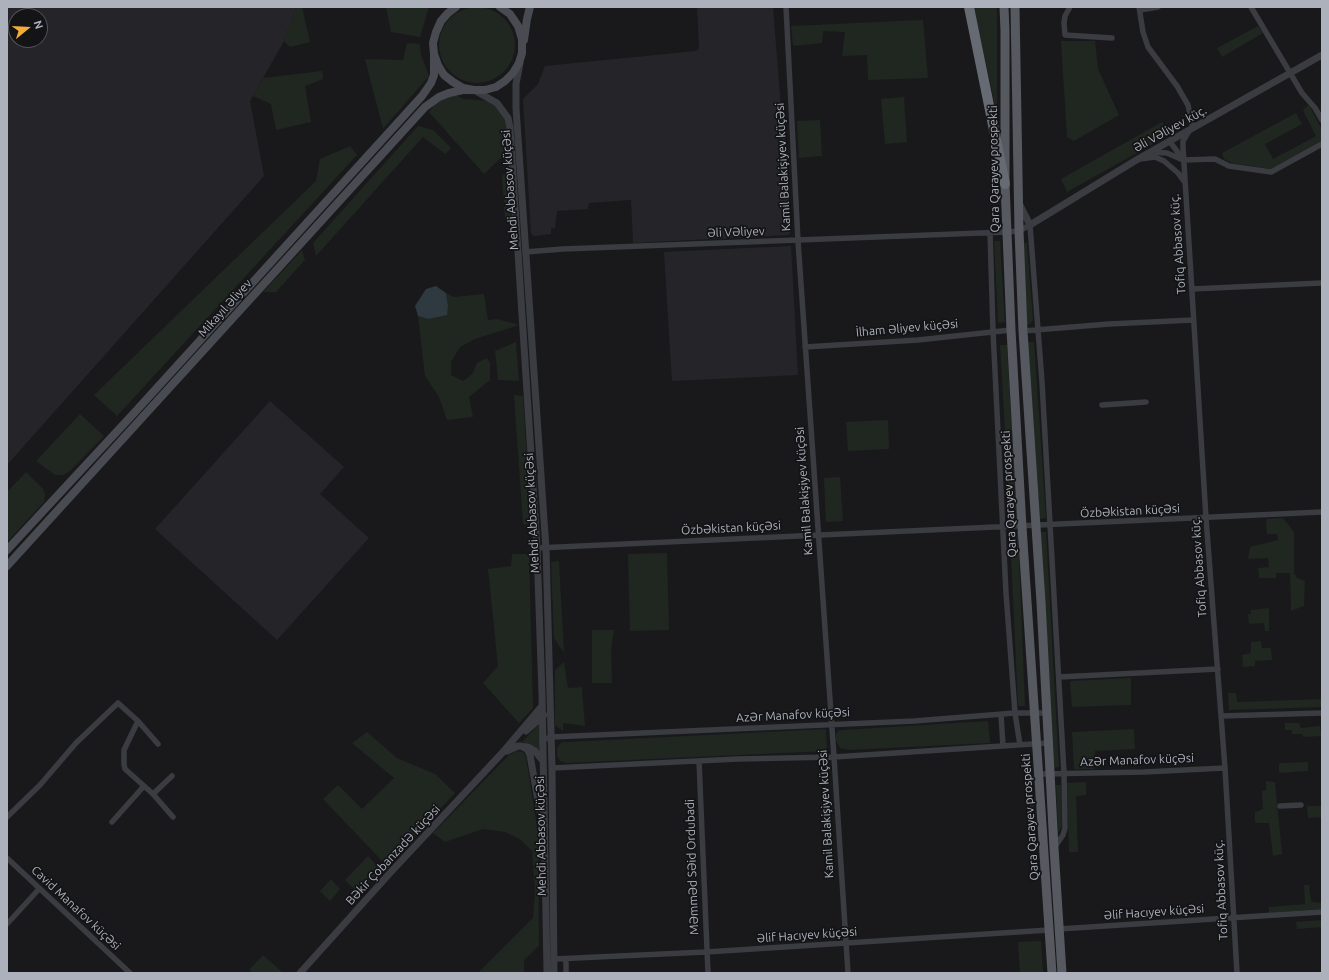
<!DOCTYPE html>
<html>
<head>
<meta charset="utf-8">
<style>
	body { margin:0 }
	#map { position:relative; width:1329px; height:980px; overflow:hidden; background:#19191c; font-family:Ubuntu,sans-serif }
	canvas { display:block }
	.frame { position:absolute; inset:0; border:8px solid #acb1bb; pointer-events:none }
	.north { position:absolute; left:8px; top:8px; width:40px; height:40px; box-sizing:border-box; background:#141417; border:1px solid #515359; border-radius:50%; rotate:72deg; font-size:11px; font-weight:700; line-height:16px; text-align:center; color:#acb1bb }
	.north::after { content:''; display:block; margin:auto; width:14px; height:18px; background:#f3ac3a; clip-path:polygon(50% 0,100% 100%,50% 72%,0 100%) }
</style>
</head>
<body>
<div id="map">
<canvas width="1329" height="980"></canvas>
<div class="frame"></div>
<div class="north">N</div>
</div>
<script>
const c = document.querySelector('canvas').getContext('2d');
c.lineJoin = 'round';
function paint(path, color) { c.fillStyle = color; c.fill(path, 'evenodd'); }
const poly = rows => new Path2D(rows.map(r => 'M' + r).join(''));
function strokePath(path, color, width, dash) { c.strokeStyle = color; c.lineWidth = width; c.lineCap = dash ? 'butt' : 'round'; c.setLineDash(dash || []); c.stroke(path); }
function label(font, color, halo, rows, align = 'center') {
  c.font = font + ' Ubuntu,sans-serif'; c.lineWidth = 3.5; c.setLineDash([]); c.textBaseline = 'middle'; c.strokeStyle = halo; c.fillStyle = color; for (const [text, x, y, turn = 0] of rows) {
    c.save(); c.translate(x, y); c.rotate((+turn || 0) * Math.PI / 180); c.textAlign = isNaN(turn) ? turn : align; if (halo) c.strokeText(text, 0, 0); c.fillText(text, 0, 0); c.restore();
  }
}
const built = poly([
	[7,7,296,7,284,41,250,101,264,176,7,465],
	[16,16,40,16,40,40,16,40],
	[697,7,773,7,781,108,783,109,791,232,788,235,633,243,631,200,589,203,588,209,557,211,555,228,551,228,551,234,534,236,531,233,523,99,538,84,545,66,696,51,699,48],
	[791,246,798,375,672,381,664,252],
	[270,401,344,467,320,494,369,538,277,640,155,529]
]);
const green = poly([
	[296,7,302,7,310,42,290,47,284,41],
	[386,7,429,7,420,37,391,32],
	[974,7,997,7,997,115],
	'439 45a38 38 0 1 1 76 0a38 38 0 1 1-76 0Z',
	[923,20,928,78,868,80,867,55,842,56,845,32,823,31,822,43,793,46,791,26],
	[1258,26,1263,33,1222,57,1217,48],
	[1061,41,1095,41,1098,69,1119,115,1074,141,1067,137],
	[407,43,420,44,421,55,429,76,383,129,365,59,403,60],
	[322,71,323,79,305,86,311,122,276,130,271,104,253,96,263,78],
	[453,93,463,99,490,101,497,106,505,118,510,149,484,174,429,112,434,105,443,98],
	[904,97,907,142,885,144,881,99],
	[1309,105,1322,130,1322,141,1270,169,1232,163,1224,159,1222,153,1296,113,1302,124,1265,144,1273,159,1316,136,1303,110],
	[820,120,822,156,799,158,797,121],
	[1162,122,1169,135,1067,192,1061,179],
	[418,126,433,130,451,148,445,154,423,137,316,256,313,243],
	[350,146,357,155,117,416,94,395,316,181,320,159],
	[510,168,513,229,505,220,502,176],
	[994,241,1000,241,1005,322,998,323],
	[1022,242,1027,243,1033,320,1030,324,1025,324],
	[302,250,305,260,276,292,263,292],
	[446,293,454,297,484,294,488,320,497,319,519,325,475,339,460,347,451,362,451,375,463,381,472,374,477,363,487,358,490,363,490,380,469,397,473,417,447,420,439,397,425,376,418,316,428,319,448,305],
	[516,342,519,381,498,380,495,351],
	[1027,342,1034,342,1046,518,1040,519],
	[1000,345,1007,345,1017,520,1010,520],
	[514,395,523,396,531,524,523,524],
	[80,414,104,436,70,471,63,475,55,475,36,461],
	[888,420,889,449,848,451,846,422],
	[26,472,43,489,45,495,44,502,7,542,7,492],
	[840,477,843,521,826,522,824,478],
	[1283,518,1294,532,1294,573,1297,578,1305,581,1304,606,1291,611,1290,573,1276,573,1276,578,1259,578,1258,568,1269,567,1268,558,1248,559,1250,547,1278,540,1277,534,1267,534,1266,519],
	[1010,532,1018,532,1025,706,1018,706],
	[1038,532,1046,532,1059,767,1051,768],
	[667,553,669,630,630,631,628,554],
	[512,554,529,554,533,708,519,723,483,683,498,666,488,569,511,566],
	[559,561,564,653,554,638,551,562],
	[1269,608,1269,631,1265,631,1264,623,1249,624,1248,614,1251,614,1251,610],
	[592,630,614,630,611,650,612,683,592,683],
	[1261,641,1262,648,1271,648,1272,660,1255,661,1255,666,1243,667,1242,655,1251,653,1251,642],
	[564,662,568,688,582,687,585,726,563,723,563,731,555,725,555,670],
	[1131,678,1131,705,1072,707,1070,681],
	[1228,693,1236,693,1237,702,1322,699,1322,707,1229,710],
	[988,721,990,743,849,750,840,748,836,741,836,735,838,731,843,730],
	[540,723,540,752,529,744,522,742],
	[1285,723,1299,723,1301,728,1320,726,1321,736,1303,737,1302,734,1292,734,1292,730,1285,730],
	[826,729,827,751,566,763,560,761,557,756,557,749,559,745,562,742,567,742],
	[1134,729,1135,749,1095,751,1094,769,1074,769,1072,732],
	[367,732,397,758,435,774,455,793,387,866,323,799,338,785,362,809,394,778,352,743],
	[517,751,523,752,526,757,538,833,539,946,524,960,524,973,478,973,533,918,535,891,532,851,520,839,505,832,483,829,445,842,433,833,509,755],
	[1026,753,1031,761,1036,846,1031,839],
	[1308,762,1308,771,1279,773,1279,763],
	[1266,781,1275,782,1282,854,1273,856,1269,823,1256,823,1255,821,1255,812,1263,809,1262,791,1266,790],
	[1086,782,1086,795,1076,796,1078,852,1069,852,1067,783],
	[1056,785,1061,785,1062,826,1058,833],
	[1307,806,1322,806,1322,817,1308,818],
	[368,856,381,870,358,893,345,880],
	[331,879,340,889,330,901,320,891],
	[1304,885,1309,885,1311,900,1312,902,1322,903,1322,909,1269,913,1269,907,1305,904],
	[1322,920,1322,927,1297,929,1296,922],
	[1041,941,1043,973,1020,973,1018,942],
	[263,955,282,972,281,973,253,973,249,970]
]);
const water = poly([
	[436,286,446,293,448,305,447,315,428,319,418,316,415,306,426,289]
]);
const minor = poly([
	[786,7,798,241,834,757,848,973],
	[1070,7,1065,16,1064,23,1065,35,1112,38],
	[1139,7,1143,32,1148,47,1177,86,1188,105,1193,128],
	[1251,7,1302,93,1315,108,1322,120],
	[1140,10,1158,7],
	[1189,131,1183,141,1183,147,1206,518,1225,768,1237,973],
	[1170,142,1183,159],
	[1150,152,1167,153,1183,160,1215,159,1229,166,1271,172,1322,144],
	[1140,159,1155,157,1164,161,1178,173,1184,181],
	[990,232,993,331,1006,593,1015,713,1020,745],
	[525,252,563,249,1007,232,1019,231,1030,225,1042,382,1064,773,1065,828,1063,835,1054,848],
	[1192,289,1322,283],
	[1023,331,1109,324,1193,320],
	[805,347,918,340,1011,330],
	[1102,405,1146,402],
	[537,548,1322,512],
	[1059,677,1218,669],
	[1001,715,1003,746],
	[1221,716,1322,713],
	[138,721,158,744],
	[542,741,545,739,551,737,914,721,1015,713,1047,713],
	[699,761,708,973],
	[552,768,738,759,834,757,1048,743],
	[1039,774,1144,772,1225,768],
	[153,794,172,776],
	[1280,806,1301,805],
	[7,817,40,785,76,743,118,703,138,721,124,750,124,764,125,769,153,794,173,817],
	[112,822,144,786],
	[7,858,130,973],
	[7,924,39,889],
	[1059,929,1322,912],
	[554,959,706,952,1049,930],
	[566,959,566,973]
]);
const tertiary = poly([
	[520,63,516,84,516,108,546,549,552,768,554,973],
	[474,90,497,103,508,118,510,128,537,548,542,694,547,973],
	[1019,203,1030,225,1138,159,1322,55],
	[526,731,544,715],
	[521,746,527,749,530,755,540,812],
	[507,751,518,746,528,747,535,751,543,761],
	[300,973,390,873,503,752,542,706]
]);
const secondary = poly([
	[456,7,448,13,441,21,436,32,433,43,434,54,438,65,444,75,453,82,463,88,474,90,485,90,496,87,505,81,513,73,519,63,522,53,522,39,518,26,510,14,500,7],
	[524,40,527,19,530,7],
	[7,550,135,412,422,96,431,83,434,75,434,54],
	[7,566,425,107,439,97,449,93,463,90,474,90]
]);
const primary = poly([
	[1004,7,1005,31,1005,184,1011,330,1022,527,1052,973],
	[1015,7,1019,231,1023,331,1041,602,1054,848,1062,973]
]);
const motorway = poly([
	[969,7,1005,184]
]);
const streetNames = [
	["Əli Vəliyev küç.",1170,129,-29],
	["Kamil Balakişiyev küçəsi",783,167,-93],
	["Qara Qarayev prospekti",994,169,-91],
	["Mehdi Abbasov küçəsi",510,190,-94],
	["Əli Vəliyev",736,232,-2],
	["Tofiq Abbasov küç.",1178,244,-94],
	["Mikayıl Əliyev",225,308,-48],
	["İlham Əliyev küçəsi",907,328,-5],
	["Kamil Balakişiyev küçəsi",804,491,-94],
	["Qara Qarayev prospekti",1009,494,-93],
	["Özbəkistan küçəsi",1130,511,-3],
	["Mehdi Abbasov küçəsi",532,513,-93],
	["Özbəkistan küçəsi",731,528,-3],
	["Tofiq Abbasov küç.",1199,567,-94],
	["Azər Manafov küçəsi",793,715,-3],
	["Azər Manafov küçəsi",1137,760,-2],
	["Kamil Balakişiyev küçəsi",826,814,-93],
	["Qara Qarayev prospekti",1030,817,-94],
	["Mehdi Abbasov küçəsi",541,836,-91],
	["Bəkir Çobanzadə küçəsi",393,855,-47],
	["Məmməd Səid Ordubadi",692,867,-92],
	["Tofiq Abbasov küç.",1221,890,-93],
	["Cavid Manafov küçəsi",76,908,43],
	["Əlif Hacıyev küçəsi",1154,912,-4],
	["Əlif Hacıyev küçəsi",807,935,-4]
];
paint(built, '#252529');
paint(green, '#1f2720');
paint(water, '#2f3940');
strokePath(minor, '#3a3c41', 5.5);
strokePath(tertiary, '#3a3c41', 7);
strokePath(secondary, '#484b51', 8);
strokePath(primary, '#565960', 9);
strokePath(motorway, '#666a72', 10);
label('12px', '#acb1bb', '#141417', streetNames);
</script>
</body>
</html>
